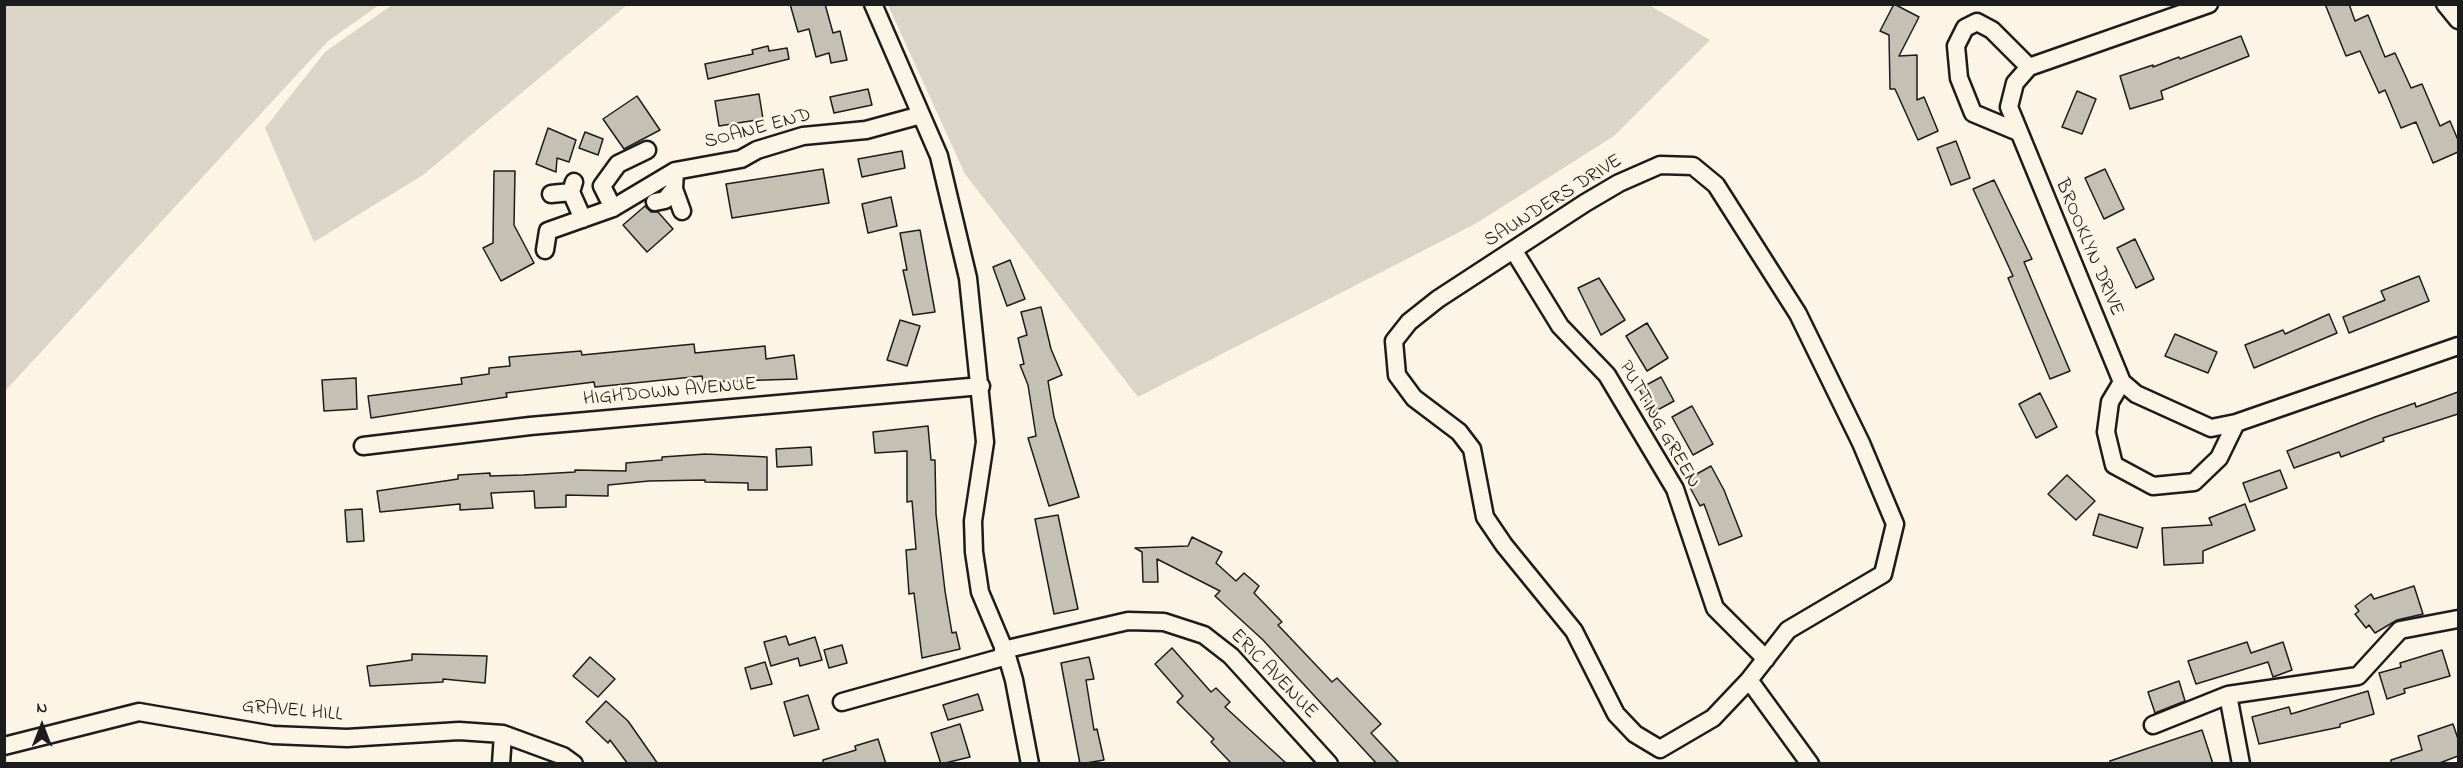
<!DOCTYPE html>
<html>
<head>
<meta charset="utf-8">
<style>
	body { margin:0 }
	#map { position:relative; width:2463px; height:768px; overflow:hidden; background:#fcf5e5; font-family:"Indie Flower",sans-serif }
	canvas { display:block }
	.frame { position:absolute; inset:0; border:6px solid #1c1c1c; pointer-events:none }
	.north { position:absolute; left:12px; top:696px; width:60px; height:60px; -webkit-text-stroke:4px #fcf5e5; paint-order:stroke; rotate:0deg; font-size:16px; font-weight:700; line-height:24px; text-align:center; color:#1c1c1c }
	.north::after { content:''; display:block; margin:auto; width:21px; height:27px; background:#1c1c1c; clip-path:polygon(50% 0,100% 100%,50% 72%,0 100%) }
</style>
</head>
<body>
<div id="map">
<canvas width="2463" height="768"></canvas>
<div class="frame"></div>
<div class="north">N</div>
</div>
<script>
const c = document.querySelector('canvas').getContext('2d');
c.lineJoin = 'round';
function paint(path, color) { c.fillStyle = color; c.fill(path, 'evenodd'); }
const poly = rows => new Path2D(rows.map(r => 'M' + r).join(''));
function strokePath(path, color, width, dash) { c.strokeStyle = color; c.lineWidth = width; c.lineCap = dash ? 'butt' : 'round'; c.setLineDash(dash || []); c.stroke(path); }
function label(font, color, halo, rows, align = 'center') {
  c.font = font + ' "Indie Flower",sans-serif'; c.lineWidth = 5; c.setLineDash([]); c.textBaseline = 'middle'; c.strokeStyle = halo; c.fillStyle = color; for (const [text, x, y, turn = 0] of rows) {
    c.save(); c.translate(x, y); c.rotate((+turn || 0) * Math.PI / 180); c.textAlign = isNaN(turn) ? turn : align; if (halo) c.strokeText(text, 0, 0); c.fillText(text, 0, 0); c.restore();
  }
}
const green = poly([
	[5,4,379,5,328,41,5,391],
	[1647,4,1710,40,1614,136,1475,224,1138,397,965,174,888,5],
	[392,5,627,5,423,175,314,242,265,128,325,52]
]);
const building = poly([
	[790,4,825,4,833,33,840,31,847,60,831,63,829,53,816,57,809,29,798,32,790,4],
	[1894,4,1919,17,1899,56,1917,55,1917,100,1924,97,1938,131,1918,140,1895,89,1890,89,1889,35,1880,31,1894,4],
	[2325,4,2349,4,2355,21,2368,15,2385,57,2395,53,2411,88,2422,84,2440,126,2450,121,2458,140,2458,152,2433,163,2416,122,2401,128,2385,90,2379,93,2360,51,2346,56,2325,4],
	[2241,36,2249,56,2161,91,2163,99,2130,109,2120,76,2153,65,2153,67,2179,57,2180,59,2241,36],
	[768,46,769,51,787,48,789,59,708,79,705,64,753,54,752,50,768,46],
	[868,89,872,105,834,113,830,97,868,89],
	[2077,91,2096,99,2082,134,2062,127,2077,91],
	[759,94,763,119,719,126,715,101,759,94],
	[637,96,660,130,624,149,603,119,637,96],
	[548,128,576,140,569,162,557,158,556,172,536,164,548,128],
	[585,132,603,139,598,155,579,148,585,132],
	[1956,141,1970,178,1951,185,1937,148,1956,141],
	[902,151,905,168,862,177,858,159,902,151],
	[823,169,829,203,732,218,726,184,823,169],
	[2105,169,2124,209,2104,219,2085,178,2105,169],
	[494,171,515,171,514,225,534,263,501,281,483,248,493,243,494,171],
	[1994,180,2032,259,2024,262,2070,371,2050,379,2008,278,2013,276,1973,189,1994,180],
	[891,197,897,226,868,233,862,204,891,197],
	[645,206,651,212,658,212,673,229,647,252,623,225,645,206],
	[920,230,935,312,913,315,903,270,907,270,900,233,920,230],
	[2135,239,2154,279,2136,288,2117,248,2135,239],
	[1010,260,1025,299,1007,306,993,267,1010,260],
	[2419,276,2429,301,2349,333,2343,317,2385,300,2381,291,2419,276],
	[1599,278,1625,320,1601,335,1578,288,1599,278],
	[1041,307,1051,349,1062,375,1048,381,1054,417,1079,497,1049,506,1028,438,1036,436,1028,385,1020,365,1024,364,1018,338,1027,335,1021,312,1041,307],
	[2329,314,2337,333,2254,368,2245,345,2283,330,2285,334,2329,314],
	[900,320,920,326,907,366,887,360,900,320],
	[1647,323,1668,358,1647,371,1626,336,1647,323],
	[2175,334,2217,352,2208,373,2165,356,2175,334],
	[694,344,695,353,765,346,766,359,794,355,797,379,703,382,702,376,595,387,594,382,506,393,507,397,487,400,371,418,368,396,462,384,461,378,489,374,489,368,510,366,509,357,581,351,582,355,694,344],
	[1661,377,1674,401,1652,413,1639,389,1661,377],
	[356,378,357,409,324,411,322,380,356,378],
	[2458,392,2458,414,2383,438,2384,441,2341,457,2339,452,2294,468,2287,451,2375,417,2415,403,2416,407,2458,392],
	[2040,393,2057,427,2036,438,2019,404,2040,393],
	[1692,406,1713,444,1693,455,1672,417,1692,406],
	[928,426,931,460,935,460,936,514,945,591,952,633,956,632,960,649,922,658,914,593,909,594,906,550,916,549,912,501,907,502,907,451,875,453,873,432,928,426],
	[811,447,812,465,777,467,776,449,811,447],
	[706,454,767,457,767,490,748,490,748,483,705,482,705,480,649,481,608,485,608,496,566,495,566,507,535,508,534,491,491,493,493,508,460,510,460,504,380,512,377,491,458,479,458,475,490,473,490,476,523,475,575,472,575,470,626,471,626,463,662,460,662,457,706,454],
	[1711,466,1724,490,1742,536,1719,545,1704,504,1700,506,1686,480,1711,466],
	[2280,470,2287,488,2250,502,2243,483,2280,470],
	[2067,475,2095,501,2076,520,2048,494,2067,475],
	[2245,504,2255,530,2203,551,2203,563,2164,565,2162,528,2212,525,2209,518,2245,504],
	[362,509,364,541,347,542,345,510,362,509],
	[2099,514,2143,528,2137,548,2093,535,2099,514],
	[1058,515,1078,609,1054,614,1035,519,1058,515],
	[1192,537,1222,552,1216,563,1236,581,1244,573,1259,586,1254,593,1282,622,1278,625,1332,682,1337,678,1381,724,1371,733,1400,764,1377,764,1263,640,1215,596,1220,591,1157,559,1158,582,1143,582,1142,552,1135,548,1188,546,1192,537],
	[2414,586,2423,614,2397,620,2375,633,2369,625,2366,628,2355,614,2359,611,2355,606,2371,594,2374,599,2414,586],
	[786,636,789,645,815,637,822,660,800,666,798,658,771,666,764,642,786,636],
	[2247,642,2251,653,2283,642,2292,670,2273,677,2268,662,2196,684,2188,661,2247,642],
	[842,645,847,663,829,668,824,650,842,645],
	[1172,648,1211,692,1216,688,1230,702,1225,707,1287,764,1232,764,1211,742,1214,739,1177,702,1183,696,1155,664,1172,648],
	[2442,650,2450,676,2404,689,2405,693,2387,699,2379,673,2401,667,2400,663,2442,650],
	[412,654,487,656,485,683,443,679,443,682,370,686,367,666,412,660,412,654],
	[590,657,615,679,598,697,573,676,590,657],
	[1089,657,1094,679,1086,680,1094,730,1097,729,1104,760,1080,764,1061,663,1089,657],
	[765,662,772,684,751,689,745,668,765,662],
	[2179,681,2185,701,2155,713,2148,692,2179,681],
	[2368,691,2374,714,2340,724,2340,727,2259,744,2252,717,2289,707,2291,714,2368,691],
	[978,694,983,710,948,720,943,705,978,694],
	[808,695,819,729,794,736,784,702,808,695],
	[606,701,628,721,658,764,628,764,610,740,608,743,586,722,606,701],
	[960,724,970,757,941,764,931,733,960,724],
	[2453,724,2458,739,2458,756,2437,764,2391,764,2391,760,2422,750,2418,736,2453,724],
	[2202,730,2213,764,2110,764,2110,761,2202,730],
	[878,739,886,764,823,764,823,760,856,750,855,746,878,739]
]);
const minor = poly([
	[873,4,939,156,968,278,985,442,973,521,974,552,980,592,1007,656,1014,680,1030,764],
	[2209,4,2029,67,2015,83,2009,107,2122,382,2136,394,2211,428,2236,423,2458,346],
	[2445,4,2458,20],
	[2016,131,1973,113,1959,78,1956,46,1965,28,1977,22,1992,30,2029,67],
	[1660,165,1693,166,1716,185,1798,314,1861,443,1895,524,1883,574,1788,630,1749,680,1713,718,1660,749,1635,734,1616,714,1574,631,1504,545,1485,517,1472,449,1459,432,1414,398,1397,375,1394,341,1409,322,1438,299,1585,203,1619,183,1660,165],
	[675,171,674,189,682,211],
	[574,182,571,192,583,219],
	[551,194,571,192],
	[655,202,665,200,674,189],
	[613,208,602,186,618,164,647,150],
	[545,250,548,231,613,208,675,171,741,159,757,150,803,136,866,130,921,115],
	[1514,251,1560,326,1607,375,1675,489,1715,608,1766,659],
	[2122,382,2110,402,2106,432,2114,465,2153,486,2194,482,2219,458,2236,423],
	[363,446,530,426,981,386],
	[1003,650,1128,621,1164,622,1204,635,1231,656,1329,764],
	[1749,680,1810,764],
	[842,702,1007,656],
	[2153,725,2228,695],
	[4,746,139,712,273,735,347,738,459,731,503,734,563,756,574,764],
	[501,764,503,734],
	[2241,764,2228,695,2358,676,2400,630,2458,619]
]);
const streetNames = [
	["SOANE END",758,130,-15],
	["SAUNDERS DRIVE",1554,202,-32],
	["BROOKLYN DRIVE",2088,248,67],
	["HIGHDOWN AVENUE",670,393,-5],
	["PUTTING GREEN",1658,425,60],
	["ERIC AVENUE",1273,675,46],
	["GRAVEL HILL",292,712,5]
];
paint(green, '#dbd5c8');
paint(building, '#c4c0b3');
strokePath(building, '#1c1c1c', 1.5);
strokePath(minor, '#1c1c1c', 21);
strokePath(minor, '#fcf5e5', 16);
label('20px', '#1c1c1c', '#fcf5e5', streetNames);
</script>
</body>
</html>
